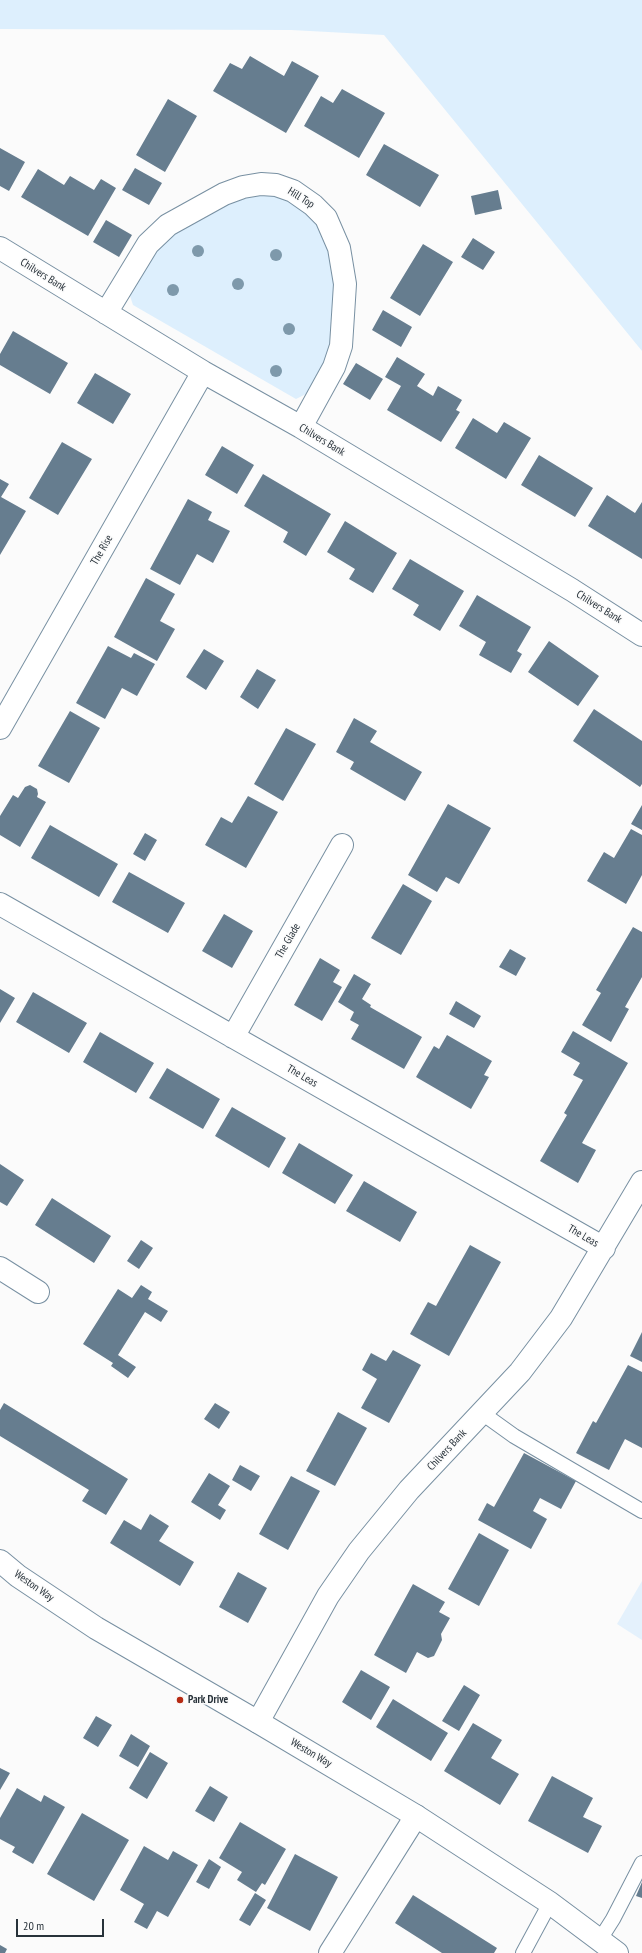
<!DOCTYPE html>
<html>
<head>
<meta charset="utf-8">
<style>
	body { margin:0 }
	#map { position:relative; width:642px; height:1953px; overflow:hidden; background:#fbfbfb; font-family:"PT Sans Narrow",sans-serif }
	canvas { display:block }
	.scale { position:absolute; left:16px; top:1919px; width:88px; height:18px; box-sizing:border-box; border:2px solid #28323a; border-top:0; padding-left:5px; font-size:12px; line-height:14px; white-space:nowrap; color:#28323a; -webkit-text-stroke:3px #fbfbfb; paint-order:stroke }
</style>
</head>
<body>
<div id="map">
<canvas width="642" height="1953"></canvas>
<div class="scale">20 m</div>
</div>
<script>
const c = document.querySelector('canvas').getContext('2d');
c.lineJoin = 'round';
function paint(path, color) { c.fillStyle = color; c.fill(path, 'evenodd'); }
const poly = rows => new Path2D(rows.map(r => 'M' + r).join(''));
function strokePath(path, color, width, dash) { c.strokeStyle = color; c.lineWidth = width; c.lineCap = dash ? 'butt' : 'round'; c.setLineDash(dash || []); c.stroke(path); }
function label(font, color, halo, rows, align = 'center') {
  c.font = font + ' "PT Sans Narrow",sans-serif'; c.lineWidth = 3; c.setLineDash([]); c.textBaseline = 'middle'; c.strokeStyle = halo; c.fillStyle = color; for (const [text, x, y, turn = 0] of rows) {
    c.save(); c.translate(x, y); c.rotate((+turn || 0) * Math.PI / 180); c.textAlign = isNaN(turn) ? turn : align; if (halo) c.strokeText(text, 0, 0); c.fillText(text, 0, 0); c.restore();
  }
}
const built = poly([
	[642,1581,642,1640,617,1624]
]);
const green = poly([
	[0,0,642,0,642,351,384,35,291,30,0,29],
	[261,192,283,198,301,208,314,221,332,249,337,278,335,349,308,393,296,399,133,305,130,296,132,284,167,234,226,200]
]);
const building = poly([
	[250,56,284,76,292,61,319,76,286,133,213,91,230,63,242,69],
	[342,89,385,113,359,158,304,126,321,96,333,103],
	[168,99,197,116,165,172,136,155],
	[384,144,439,175,420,207,366,175],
	[0,148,25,162,9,191,0,186],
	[135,168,162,183,149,205,122,190],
	[38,169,64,185,70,176,94,190,101,179,116,188,88,236,21,197],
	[498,190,502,209,475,215,471,196],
	[106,220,132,235,119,257,93,242],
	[473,238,495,252,483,270,461,257],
	[423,244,453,262,420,316,390,298],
	[383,310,412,327,401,347,372,330],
	[13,331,68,363,50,394,0,365,0,354],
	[397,357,425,374,417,386,433,396,438,386,462,400,456,410,460,412,441,442,387,410,401,386,385,377],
	[356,363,383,379,370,400,343,384],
	[95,373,131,394,113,424,77,403],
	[473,418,497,433,504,422,531,438,506,479,455,448],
	[62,442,92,459,58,515,29,498],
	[222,446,254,465,237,494,205,475],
	[539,455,593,488,575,517,521,485],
	[263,474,331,514,306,556,283,542,288,532,244,506],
	[0,479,9,484,1,497,26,511,0,555],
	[607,495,635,513,642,502,642,559,588,526],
	[188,499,212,512,208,520,230,531,213,563,197,554,180,585,150,569],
	[345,521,397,553,373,593,349,579,355,569,327,552],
	[410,559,464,591,440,631,413,615,419,605,392,589],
	[146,578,175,594,160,621,175,629,157,661,114,637],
	[477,595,531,627,517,651,522,654,511,673,479,655,486,642,459,626],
	[549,641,599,676,578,706,528,672],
	[108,646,131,658,134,653,155,664,137,696,122,688,105,719,76,703],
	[204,649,224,661,206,690,186,677],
	[257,669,276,680,258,709,240,697],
	[594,709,642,741,642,784,640,787,573,741],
	[70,711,100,728,69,783,38,766],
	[354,718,377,731,370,742,422,772,405,801,350,769,354,762,336,752],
	[286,728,316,744,283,801,254,784],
	[30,785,37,789,38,794,37,797,46,802,20,847,0,835,0,816,13,795,18,798,25,787],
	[248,796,278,812,246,868,205,845,221,817,232,823],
	[448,804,491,828,459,884,446,877,437,892,408,875],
	[642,805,642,830,631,824],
	[50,825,118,864,99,897,31,858],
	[631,829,642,835,642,875,626,904,587,881,604,852,614,858],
	[145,833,157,840,145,861,133,854],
	[129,872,185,903,168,933,112,902],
	[403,884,432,901,401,955,371,938],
	[224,914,253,931,232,968,202,951],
	[633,927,642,932,642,977,625,1007,629,1009,611,1042,582,1025,601,993,596,990],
	[510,949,526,958,516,976,499,967],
	[320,958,340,970,333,982,342,987,322,1021,294,1005],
	[354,974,371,984,362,999,371,1005,370,1007,422,1037,404,1069,351,1039,359,1025,350,1020,354,1012,338,1002],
	[0,989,15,998,0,1023],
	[33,992,87,1023,69,1053,16,1022],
	[456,1001,481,1016,474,1028,449,1014],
	[573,1031,628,1063,582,1143,596,1150,578,1183,540,1161,567,1115,564,1113,583,1080,573,1075,580,1063,561,1052],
	[100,1032,154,1063,136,1093,83,1062],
	[447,1035,492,1061,484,1075,489,1077,471,1109,416,1077,434,1046,439,1049],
	[167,1068,220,1099,203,1129,149,1098],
	[232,1107,286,1138,269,1168,215,1136],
	[299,1143,353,1175,335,1204,282,1173],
	[0,1164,24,1180,7,1206,0,1202],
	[364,1181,417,1212,400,1242,346,1211],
	[52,1198,111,1236,94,1263,35,1225],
	[141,1240,153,1248,139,1269,127,1261],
	[470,1245,501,1262,449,1356,410,1334,428,1302,436,1306],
	[141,1285,152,1292,148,1299,168,1311,161,1322,145,1312,118,1355,136,1367,128,1378,111,1366,113,1363,83,1344,118,1289,132,1298],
	[642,1332,642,1362,630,1356],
	[393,1350,421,1365,389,1423,361,1408,377,1379,362,1370,371,1353,386,1361],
	[628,1365,642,1372,642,1448,625,1439,609,1470,576,1453,593,1421,596,1423],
	[4,1403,128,1479,106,1515,82,1501,89,1490,0,1436,0,1410],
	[215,1403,230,1412,219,1429,204,1419],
	[338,1412,367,1428,335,1486,306,1471],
	[524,1453,576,1481,561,1509,540,1498,533,1511,547,1519,531,1549,478,1520,487,1503,494,1507],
	[240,1465,260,1476,251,1491,232,1480],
	[209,1473,230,1486,218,1505,226,1510,220,1520,191,1502],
	[291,1476,320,1491,288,1550,259,1534],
	[150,1514,169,1526,159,1541,194,1562,180,1586,110,1543,124,1520,141,1530],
	[479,1533,509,1550,479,1606,448,1589],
	[238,1572,267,1588,248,1623,219,1607],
	[413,1584,445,1602,439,1612,450,1618,441,1634,442,1640,434,1656,428,1658,417,1652,406,1673,374,1655],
	[361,1670,390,1687,371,1720,342,1702],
	[464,1685,480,1695,459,1731,442,1721],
	[393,1699,448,1733,431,1761,376,1727],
	[96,1716,112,1725,98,1747,83,1738],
	[473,1723,502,1740,491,1758,519,1774,500,1805,444,1771],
	[131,1734,150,1746,138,1767,119,1756],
	[150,1752,168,1763,147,1799,129,1788],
	[0,1768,10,1773,0,1790],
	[552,1776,593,1798,583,1817,602,1826,588,1853,528,1821],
	[210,1786,228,1797,214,1822,195,1811],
	[17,1788,41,1802,44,1795,65,1807,33,1864,12,1852,15,1847,0,1839,0,1818],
	[82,1813,129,1840,94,1901,47,1874],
	[240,1822,286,1849,265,1885,262,1883,256,1892,237,1880,242,1872,219,1858],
	[144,1846,168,1860,173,1851,198,1865,168,1917,157,1911,147,1929,134,1922,144,1904,120,1890],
	[295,1854,338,1877,310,1931,267,1908],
	[209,1859,221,1867,209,1889,196,1882],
	[642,1882,642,1898,636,1896],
	[255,1893,266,1900,250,1926,239,1920],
	[413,1895,497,1948,494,1953,442,1953,395,1923],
	[0,1945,7,1949,5,1953,0,1953]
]);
const service = poly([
	[482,1413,514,1436,642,1511],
	[599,1941,613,1919,642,1863],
	[523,1953,550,1903]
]);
const minor = poly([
	[0,248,203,372,301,427,572,590,642,635],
	[106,313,148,244,168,225,224,194,243,187,261,184,276,185,293,191,313,205,326,218,339,248,345,284,341,346,334,367,301,427],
	[0,728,203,372],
	[0,904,604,1248],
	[233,1037,342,845],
	[0,1268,38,1292],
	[258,1722,328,1596,359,1551,409,1490,520,1372,561,1318,642,1182],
	[330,1953,416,1816]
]);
const tertiary = poly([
	[0,1561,18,1576,96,1628,258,1722,416,1816,550,1903,617,1953]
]);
const trees = [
	[198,251],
	[276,255],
	[238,284],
	[173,290],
	[289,329],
	[276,371]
];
const markers = [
	[180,1700,4,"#b62a13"]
];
const streetNames = [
	["Hill Top",301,198,32],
	["Chilvers Bank",43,275,32],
	["Chilvers Bank",322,440,31],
	["The Rise",102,550,-60],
	["Chilvers Bank",599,607,32],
	["The Glade",288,941,-60],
	["The Leas",302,1076,30],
	["The Leas",583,1236,30],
	["Chilvers Bank",447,1450,-47],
	["Weston Way",34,1586,35],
	["Weston Way",311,1753,31]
];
const poiNames = [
	["Park Drive",188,1700]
];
paint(built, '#e4f1fc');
paint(green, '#ddeffd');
paint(building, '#667d8f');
strokePath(service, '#7890a2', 16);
strokePath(minor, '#7890a2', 24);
strokePath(tertiary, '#7890a2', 24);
strokePath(service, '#fff', 14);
strokePath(minor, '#fff', 22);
strokePath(tertiary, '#fff', 22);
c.fillStyle = '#7e99ab';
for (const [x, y] of trees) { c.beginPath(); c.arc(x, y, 6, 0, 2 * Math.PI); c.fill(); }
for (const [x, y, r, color] of markers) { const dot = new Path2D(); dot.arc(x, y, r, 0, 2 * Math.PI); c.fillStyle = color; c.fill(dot); strokePath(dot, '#fbfbfb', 1.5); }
label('11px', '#28323a', '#fbfbfb', streetNames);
label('bold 11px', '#28323a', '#fbfbfb', poiNames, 'left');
</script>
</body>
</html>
